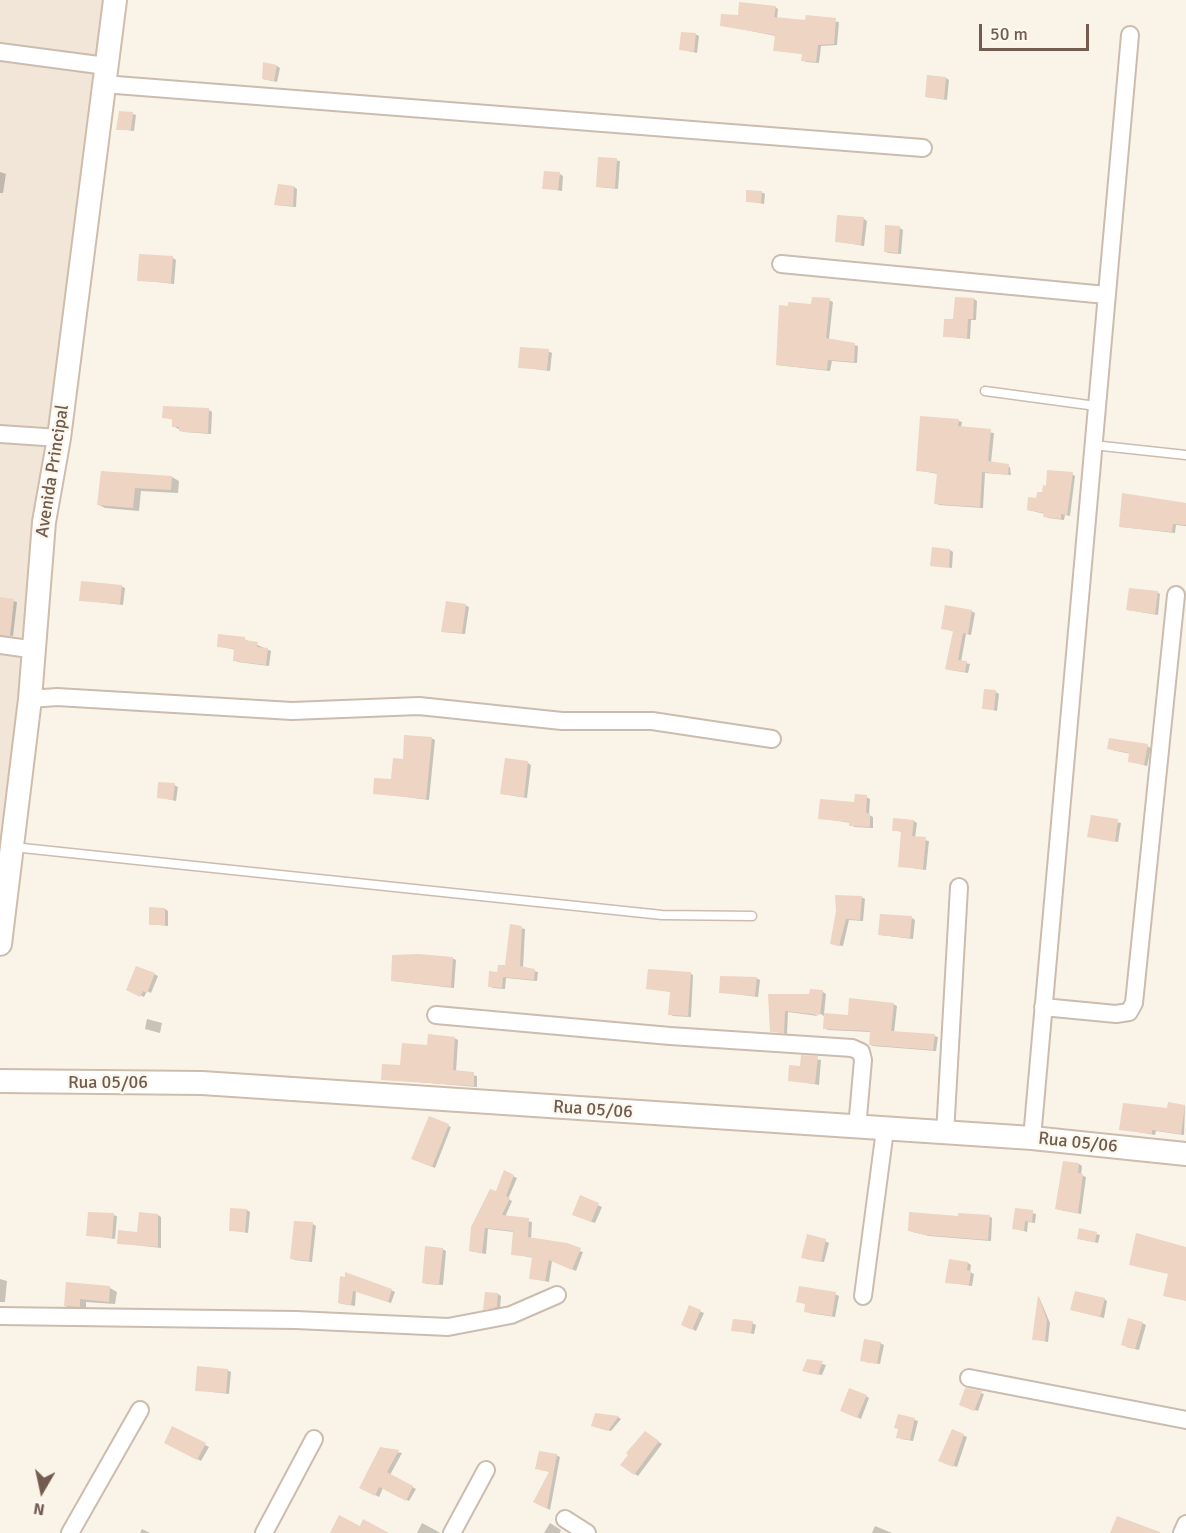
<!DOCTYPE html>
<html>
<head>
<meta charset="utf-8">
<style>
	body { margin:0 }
	#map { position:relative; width:1186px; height:1533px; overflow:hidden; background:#faf4e8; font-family:Signika,sans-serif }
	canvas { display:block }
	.north { position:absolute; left:12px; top:1461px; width:60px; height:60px; -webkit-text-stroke:4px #fdf8ee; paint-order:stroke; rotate:189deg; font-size:16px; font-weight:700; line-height:24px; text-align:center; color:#725c4f }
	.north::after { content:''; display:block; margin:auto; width:21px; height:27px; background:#725c4f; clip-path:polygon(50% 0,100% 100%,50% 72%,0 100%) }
	.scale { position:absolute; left:979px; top:24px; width:110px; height:27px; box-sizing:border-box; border:3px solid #725c4f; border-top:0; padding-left:8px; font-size:18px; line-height:21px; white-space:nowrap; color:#725c4f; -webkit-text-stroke:4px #fdf8ee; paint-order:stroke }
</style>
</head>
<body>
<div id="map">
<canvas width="1186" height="1533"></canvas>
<div class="north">N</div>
<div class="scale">50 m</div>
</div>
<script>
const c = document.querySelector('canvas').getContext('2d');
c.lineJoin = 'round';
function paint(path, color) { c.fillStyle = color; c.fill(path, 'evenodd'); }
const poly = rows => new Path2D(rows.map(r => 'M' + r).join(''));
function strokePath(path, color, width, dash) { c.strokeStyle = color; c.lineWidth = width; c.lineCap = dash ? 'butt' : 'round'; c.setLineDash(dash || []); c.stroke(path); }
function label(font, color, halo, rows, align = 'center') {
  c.font = font + ' Signika,sans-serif'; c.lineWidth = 5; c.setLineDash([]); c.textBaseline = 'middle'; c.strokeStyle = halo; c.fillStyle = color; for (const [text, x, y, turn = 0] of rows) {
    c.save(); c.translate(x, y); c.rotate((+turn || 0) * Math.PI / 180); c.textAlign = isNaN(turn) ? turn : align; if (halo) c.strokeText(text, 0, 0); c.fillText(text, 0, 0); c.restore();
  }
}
const residential = poly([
	[0,0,115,0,0,939]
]);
const shadow = poly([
	[775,7,778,9,777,19,807,22,807,17,839,22,837,45,821,46,819,63,806,62,803,60,803,54,775,50,776,36,721,25],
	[695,34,699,36,697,53,680,49],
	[277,66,280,68,277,82,263,79],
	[946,78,949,80,947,100,927,97],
	[133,114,136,115,134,131,118,129],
	[600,158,620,161,618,189,598,187],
	[0,172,6,174,3,193,0,193],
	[560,174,563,176,562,191,544,188],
	[294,187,297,189,296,207,275,205],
	[761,192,765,194,764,204,747,201],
	[864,219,867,221,864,246,836,241],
	[900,228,903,230,901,254,888,253,885,251],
	[173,258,176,260,174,284,139,280],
	[974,299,977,301,976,320,971,320,970,339,945,336],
	[829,300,833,302,829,339,858,346,857,363,832,361,830,371,777,365,790,308,813,305],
	[548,351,552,353,550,371,519,367],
	[209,410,212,412,211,434,184,432,173,426,174,420,164,417],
	[959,421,962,422,961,428,994,433,991,463,1010,467,1011,475,985,473,983,508,939,505,936,503,938,474,917,470],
	[102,472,172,477,179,481,178,493,141,491,139,511,105,508,99,505],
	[1072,474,1075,476,1070,516,1065,515,1064,520,1048,518,1045,514,1028,510,1047,487],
	[1186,504,1186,526,1176,525,1175,533,1121,527],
	[950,550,953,552,952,568,932,565],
	[121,586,125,588,123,605,80,600],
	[1157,592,1160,594,1158,615,1128,610],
	[0,598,17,602,13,636,0,634],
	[465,605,469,607,465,634,443,632],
	[971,611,975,613,971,635,966,634,961,662,970,664,968,673,950,670,946,669,955,632,942,628],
	[244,639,271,651,269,666,238,662,234,660,236,650,218,646],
	[996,692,999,694,997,711,984,708],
	[431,738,435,740,429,800,375,793,393,781,404,760],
	[1147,746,1151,748,1147,766,1129,761,1131,754,1112,750],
	[528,763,531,765,527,798,502,794],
	[174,785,178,787,176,801,158,797],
	[866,797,870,799,869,815,873,817,873,828,854,827,851,823,820,818],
	[1092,817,1121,823,1118,842,1089,836],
	[914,821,917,823,915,838,929,841,926,870,899,866,902,832,893,830],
	[861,897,865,899,863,921,849,920,843,946,835,945,837,911],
	[165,909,168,911,168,926,150,924],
	[912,918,915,920,913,939,880,935],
	[511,926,525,929,523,968,538,972,537,981,506,978,505,989,493,988,489,986,506,966],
	[452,958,456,960,454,988,393,981],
	[690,973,693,975,691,1017,673,1016,670,1014,671,992,648,988],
	[154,974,158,976,151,993,147,991,144,997,128,989],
	[756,978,760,980,758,997,720,992],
	[823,992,826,994,824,1014,850,1016,893,1004,897,1006,894,1033,934,1036,938,1037,936,1051,873,1046,870,1044,871,1032,828,1030,825,1028,825,1017,815,1010,813,1013,818,1016,788,1012,787,1034,772,1031,769,995,810,996],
	[147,1019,162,1023,160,1033,145,1029],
	[454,1038,458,1040,456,1072,477,1076,477,1087,382,1079,429,1047],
	[802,1057,821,1060,819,1085,789,1080,801,1068],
	[1185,1106,1184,1135,1156,1131,1155,1135,1121,1129],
	[448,1126,451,1127,435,1168,417,1160],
	[1079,1164,1082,1166,1081,1175,1086,1177,1081,1214,1060,1210,1057,1209],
	[505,1172,517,1178,508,1199,512,1201,505,1217,532,1222,531,1239,583,1252,576,1271,552,1261,549,1282,531,1278,534,1258,513,1254,514,1232,488,1229,486,1254,470,1251],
	[581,1197,602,1207,595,1223,577,1216],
	[1017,1209,1036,1214,1035,1223,1028,1222,1027,1232,1014,1228],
	[247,1210,250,1212,248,1233,230,1230],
	[113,1215,117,1216,115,1239,88,1235],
	[158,1215,161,1217,161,1248,118,1243,139,1233],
	[989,1216,992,1218,991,1241,929,1236,913,1232,959,1218],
	[313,1224,316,1226,312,1262,295,1260,292,1258],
	[1080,1230,1100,1235,1098,1243,1079,1239],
	[825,1241,829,1243,824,1262,806,1259],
	[442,1249,446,1251,443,1285,427,1284,423,1282],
	[968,1263,971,1265,970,1272,974,1274,972,1286,947,1282],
	[342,1278,391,1290,395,1292,391,1303,356,1291,355,1306,343,1304,339,1303],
	[0,1279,7,1281,5,1302,0,1302],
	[67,1284,110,1288,117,1292,115,1304,86,1302,86,1310,72,1309,65,1306],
	[498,1294,501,1296,500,1308,485,1309],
	[835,1294,839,1296,835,1317,809,1313,807,1304,798,1301],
	[1039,1297,1050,1323,1048,1342,1034,1339],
	[1104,1299,1107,1301,1104,1318,1072,1310],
	[690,1307,704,1313,696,1331,683,1324],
	[752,1323,756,1325,754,1334,733,1330],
	[1142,1323,1146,1325,1139,1350,1126,1347],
	[880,1343,884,1345,880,1364,865,1362],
	[808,1360,826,1365,822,1375,807,1372],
	[227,1370,231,1372,229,1394,196,1390],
	[981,1393,984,1394,978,1411,964,1406],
	[866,1396,869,1398,861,1419,845,1412],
	[596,1415,618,1417,621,1419,611,1431,596,1427],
	[899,1415,918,1421,913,1441,901,1439],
	[173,1428,209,1447,201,1461,166,1442],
	[953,1431,967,1437,957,1467,943,1462],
	[645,1433,662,1444,638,1476,622,1465],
	[381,1449,402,1453,390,1475,416,1489,409,1501,383,1488,379,1497,361,1487],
	[556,1455,560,1457,550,1510,535,1502,550,1472,537,1468],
	[422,1523,437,1531,440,1533,417,1533],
	[550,1523,561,1530,560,1533,544,1533],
	[875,1526,892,1533,872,1533],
	[142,1529,150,1533,140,1533]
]);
const building = poly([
	[739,2,776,6,774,17,805,20,806,15,836,18,834,44,818,45,816,62,801,61,802,54,773,51,775,35,720,26,721,14,738,15],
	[681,32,696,33,694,52,679,50],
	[263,62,277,65,274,81,262,79],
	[927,75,946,77,944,99,925,97],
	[119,111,133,112,131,130,116,130],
	[598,157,617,158,615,188,596,187],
	[544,171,560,172,558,190,542,189],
	[278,184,294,186,293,206,274,205],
	[746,190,762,191,761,203,746,202],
	[837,215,864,217,861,245,835,242],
	[885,225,900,226,898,253,884,252],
	[139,254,173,256,171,283,137,281],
	[812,297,830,298,826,338,855,343,854,362,828,360,827,370,776,365,779,305,788,306,788,302,811,304],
	[955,297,974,298,973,319,968,319,967,338,943,337,944,319,953,319],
	[520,347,549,349,547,370,518,368],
	[163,406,209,408,208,433,183,432,179,431,179,427,172,427,172,419,162,418],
	[920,416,959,419,958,426,991,429,988,461,1009,464,1008,475,982,472,980,507,934,504,937,473,916,471],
	[1047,470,1073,472,1067,515,1061,514,1061,519,1043,517,1044,513,1027,510,1028,497,1036,498,1037,492,1042,492,1043,485,1046,486],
	[101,471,172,476,171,490,135,488,133,508,97,505],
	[1122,493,1186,503,1186,525,1173,524,1172,532,1119,527],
	[932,547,950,549,949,568,930,566],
	[81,581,122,585,120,604,79,601],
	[1129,588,1158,591,1155,614,1126,610],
	[0,597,14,599,10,636,0,635],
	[446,601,466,604,462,633,441,632],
	[945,605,972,610,968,634,963,633,958,660,967,661,965,672,945,669,953,631,941,629],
	[218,634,245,637,245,640,258,642,257,647,268,648,266,665,233,661,234,649,217,647],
	[984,689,996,690,994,710,982,709],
	[404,735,432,737,426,799,373,794,374,778,391,779,393,758,403,759],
	[1109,738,1148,744,1144,765,1128,762,1129,753,1107,749],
	[505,758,528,761,524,797,500,794],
	[158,782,175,783,173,800,157,798],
	[855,794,867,795,866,813,870,813,870,827,849,826,849,822,818,819,820,799,854,802],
	[1091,815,1118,819,1115,842,1087,837],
	[893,818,914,820,912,836,926,837,923,869,898,867,901,831,892,831],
	[835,895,862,896,860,920,846,919,839,946,830,944,836,911],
	[149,907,165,908,165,925,149,925],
	[880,914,912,916,910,938,878,935],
	[510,924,522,926,520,966,535,969,534,980,503,977,502,988,488,987,489,971,497,972,498,965,505,965],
	[419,954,453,957,451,987,391,981,392,955],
	[136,966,155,973,147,993,143,991,140,997,126,990],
	[648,969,691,972,688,1016,668,1015,670,992,646,989],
	[720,976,757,977,755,996,719,993],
	[810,989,823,990,820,1015,785,1011,784,1033,770,1032,768,994,809,994],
	[849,998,894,1003,891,1031,935,1034,933,1050,869,1045,870,1031,823,1029,824,1013,848,1015],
	[428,1034,455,1037,453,1070,474,1072,474,1086,381,1080,382,1064,400,1065,402,1043,427,1045],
	[801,1055,818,1056,815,1084,788,1081,789,1065,800,1066],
	[1168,1102,1185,1105,1181,1134,1152,1130,1152,1134,1119,1130,1123,1103,1167,1108],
	[429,1116,449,1124,432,1167,411,1159],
	[1063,1161,1079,1163,1078,1173,1083,1174,1078,1213,1055,1209],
	[504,1170,514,1175,506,1196,510,1198,502,1215,529,1218,528,1237,567,1243,581,1248,572,1270,549,1260,545,1281,529,1279,532,1257,511,1255,513,1231,485,1228,482,1253,469,1251,471,1227,490,1189,496,1191],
	[580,1195,599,1203,591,1222,572,1215],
	[230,1208,247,1209,245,1232,229,1231],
	[1015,1208,1033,1210,1032,1222,1025,1221,1024,1231,1012,1229],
	[88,1212,114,1213,112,1238,86,1236],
	[139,1212,158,1214,158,1247,117,1244,118,1230,137,1232],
	[909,1212,958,1216,958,1213,990,1215,988,1240,925,1235,908,1231],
	[294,1221,313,1222,309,1261,290,1259],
	[1079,1228,1097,1232,1095,1242,1077,1239],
	[1136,1233,1186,1247,1186,1301,1163,1296,1168,1274,1129,1265],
	[807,1234,826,1239,821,1262,801,1258],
	[425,1246,443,1248,439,1285,422,1283],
	[949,1259,968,1262,967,1270,971,1271,969,1285,945,1283],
	[345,1272,392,1289,388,1302,353,1291,351,1305,338,1303,340,1276,345,1277],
	[66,1282,110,1286,109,1302,80,1299,80,1307,64,1306],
	[799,1286,836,1292,832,1316,804,1312,805,1304,796,1302],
	[1075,1291,1105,1298,1100,1317,1070,1310],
	[485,1292,498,1293,497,1307,483,1310],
	[1038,1295,1047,1320,1045,1341,1032,1340],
	[689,1305,701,1310,692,1330,681,1325],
	[1128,1318,1143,1322,1135,1349,1121,1345],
	[733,1319,753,1321,751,1333,731,1331],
	[864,1339,881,1342,877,1364,860,1361],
	[807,1359,823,1361,818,1375,802,1371],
	[197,1366,228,1369,226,1393,195,1391],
	[849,1388,867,1395,857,1418,840,1411],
	[965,1388,982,1391,974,1411,959,1405],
	[595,1413,619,1416,608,1431,591,1426],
	[898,1414,915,1418,910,1440,896,1438,898,1429,894,1428],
	[172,1426,206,1443,197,1460,164,1443],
	[952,1429,964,1434,953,1467,938,1461],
	[645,1431,659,1441,634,1475,620,1465,628,1455,626,1453],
	[380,1447,399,1450,387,1472,413,1486,406,1501,379,1487,375,1496,359,1488],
	[539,1451,557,1454,547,1509,533,1502,549,1472,535,1469],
	[339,1515,360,1526,363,1519,389,1533,330,1533],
	[1117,1516,1160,1532,1160,1533,1110,1533]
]);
const lane = poly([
	[985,391,1096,406],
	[1093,445,1186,455],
	[13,847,662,915,752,916]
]);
const street = poly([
	[0,52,106,66],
	[103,84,923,148],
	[781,264,1106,295],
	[0,434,59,438],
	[0,645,36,650],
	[30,699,57,697,292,711,419,706,562,721,652,721,772,739],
	[1043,1007,1116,1014,1129,1012,1134,1003,1176,595],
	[436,1015,670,1036,852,1048,861,1052,863,1060,857,1128],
	[945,1134,959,887],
	[1032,1138,1130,35],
	[863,1296,885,1130],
	[0,1316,296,1320,448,1327,511,1315,557,1295],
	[969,1378,1186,1420],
	[565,1519,587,1533],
	[70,1533,140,1410],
	[264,1533,314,1439],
	[452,1533,486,1470],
	[1182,1533,1186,1524]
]);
const secondary = poly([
	[0,944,30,699,44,522,59,438,115,0],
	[0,1081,202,1083,1032,1138,1186,1154]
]);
const streetNames = [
	["Avenida Principal",53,471,-81],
	["Rua 05/06",108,1083],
	["Rua 05/06",593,1110,4],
	["Rua 05/06",1078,1143,6]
];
paint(residential, '#f1e6d7');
paint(shadow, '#0003');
paint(building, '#edd4c3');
strokePath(lane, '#cbbcaf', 11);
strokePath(street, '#cbbcaf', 20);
strokePath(secondary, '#cebcad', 26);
strokePath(lane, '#fff', 8);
strokePath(street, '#fff', 16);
strokePath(secondary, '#fff', 22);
label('18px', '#725c4f', '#fdf8ee', streetNames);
</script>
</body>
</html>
